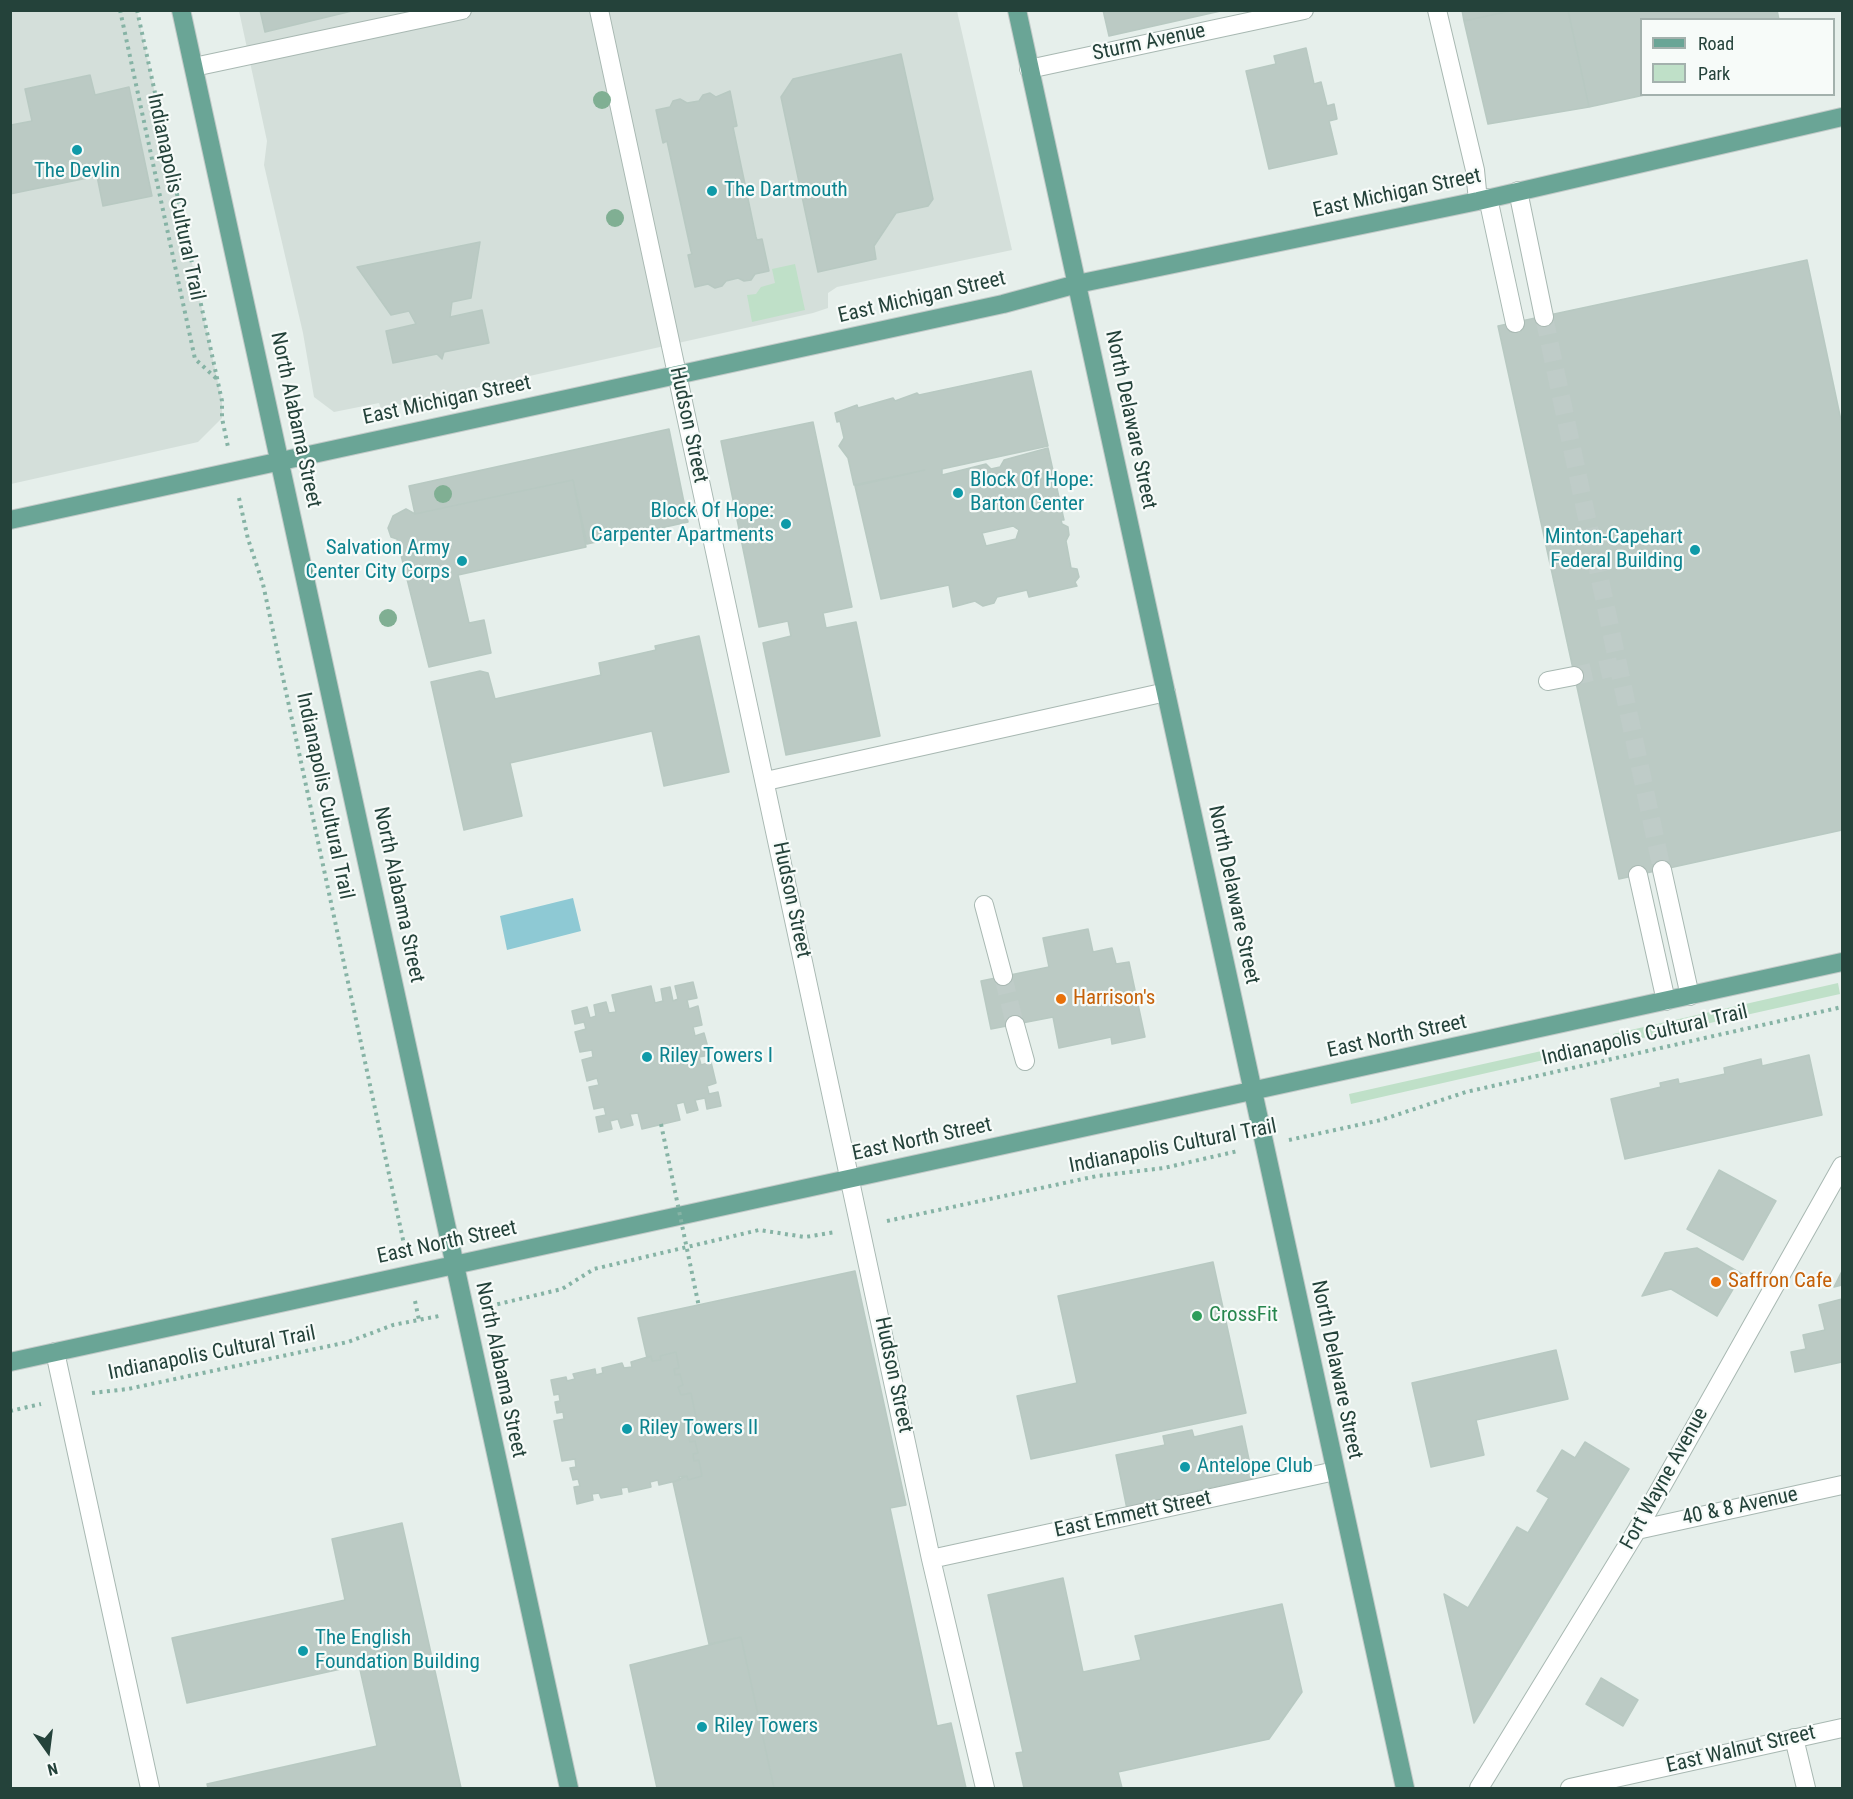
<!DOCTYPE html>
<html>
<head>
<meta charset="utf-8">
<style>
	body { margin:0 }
	#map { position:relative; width:1853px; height:1799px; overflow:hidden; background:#e6efeb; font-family:"Roboto Condensed",sans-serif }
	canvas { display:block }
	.frame { position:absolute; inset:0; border:12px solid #24423a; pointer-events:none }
	.legend { position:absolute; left:1640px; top:18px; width:195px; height:78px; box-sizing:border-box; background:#f7fbf9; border:2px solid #a3b1ad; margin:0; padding:8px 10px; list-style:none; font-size:18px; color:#24423a }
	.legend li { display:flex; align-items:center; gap:12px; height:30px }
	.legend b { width:30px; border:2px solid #a3b1ad }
	.north { position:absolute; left:18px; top:1721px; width:60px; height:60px; -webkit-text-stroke:4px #f7fbf9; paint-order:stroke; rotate:166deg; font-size:16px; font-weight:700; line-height:24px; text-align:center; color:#24423a }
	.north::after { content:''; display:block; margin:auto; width:21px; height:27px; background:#24423a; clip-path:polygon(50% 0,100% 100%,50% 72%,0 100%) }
</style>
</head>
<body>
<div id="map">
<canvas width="1853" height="1799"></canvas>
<div class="frame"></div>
<ul class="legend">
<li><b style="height:8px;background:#6aa596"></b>Road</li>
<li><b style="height:16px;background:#bfe0c8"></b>Park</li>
</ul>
<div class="north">N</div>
</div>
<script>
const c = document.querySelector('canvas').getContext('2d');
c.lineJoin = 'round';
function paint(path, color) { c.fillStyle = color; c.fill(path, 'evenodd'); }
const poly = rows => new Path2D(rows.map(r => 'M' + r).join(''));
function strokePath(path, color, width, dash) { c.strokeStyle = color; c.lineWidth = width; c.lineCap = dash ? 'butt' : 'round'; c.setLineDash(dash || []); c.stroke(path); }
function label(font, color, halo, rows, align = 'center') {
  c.font = font + ' "Roboto Condensed",sans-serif'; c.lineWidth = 4.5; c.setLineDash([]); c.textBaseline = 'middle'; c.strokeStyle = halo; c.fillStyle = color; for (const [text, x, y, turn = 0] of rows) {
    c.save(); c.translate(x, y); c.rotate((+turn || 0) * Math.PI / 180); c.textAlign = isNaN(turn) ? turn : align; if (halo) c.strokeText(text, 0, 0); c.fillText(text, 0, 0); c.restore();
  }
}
const built = poly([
	[10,11,137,11,222,401,222,418,198,442,11,484],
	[239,11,957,11,1012,250,837,287,828,293,828,308,813,313,381,409,379,403,334,412,314,397,303,333,264,165,267,141]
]);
const green = poly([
	[795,264,805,310,752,322,747,295,756,294,761,287,775,283,772,269],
	[1838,983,1840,994,1616,1044,1613,1034],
	[1546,1050,1548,1059,1351,1104,1349,1094]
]);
const water = poly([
	[573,898,581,931,507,950,500,916]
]);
const building = poly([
	[260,10,356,10,265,32,260,10],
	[1103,10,1225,10,1109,36,1103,10],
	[1462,10,1515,10,1464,21,1462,10],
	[1515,10,1568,10,1589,107,1488,124,1464,21,1515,10],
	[1568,10,1777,10,1779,20,1642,20,1642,94,1649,94,1589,107,1568,10],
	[1306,48,1314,84,1321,82,1327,106,1334,104,1337,119,1329,121,1337,154,1269,169,1246,71,1276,64,1274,56,1306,48],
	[901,54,933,199,928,206,896,213,874,246,876,259,818,272,781,97,793,79,901,54],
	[90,75,95,95,129,87,152,196,103,206,97,176,10,194,10,122,11,125,32,121,25,89,90,75],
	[730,91,737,126,733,127,756,237,757,240,762,239,769,271,755,274,751,280,744,281,738,278,726,281,722,286,715,288,708,284,695,287,688,255,692,254,691,251,667,141,663,143,656,110,670,107,673,101,680,99,687,103,699,101,703,95,710,93,716,97,730,91],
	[480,242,471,298,452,302,450,317,482,310,489,343,444,352,442,359,437,354,393,363,386,331,416,324,409,311,391,315,357,267,480,242],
	[1807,260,1842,425,1842,830,1619,879,1498,326,1807,260],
	[1031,371,1048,446,942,469,942,475,986,464,991,469,1000,467,1004,460,1048,448,1064,520,1061,520,1062,524,1068,527,1069,535,1066,541,1071,568,1077,569,1079,577,1075,582,1077,586,1029,597,1027,590,997,597,994,603,983,606,975,601,953,607,949,585,881,599,855,486,925,470,854,485,848,458,839,446,844,438,840,421,837,422,835,413,857,405,858,408,893,398,895,401,917,393,919,395,1031,371],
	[1013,526,1019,530,1016,539,986,546,982,533,1013,526],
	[813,422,852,607,823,613,826,628,856,622,880,736,786,755,763,643,791,636,788,621,759,627,721,441,813,422],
	[669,429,688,522,587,544,573,480,415,514,409,486,669,429],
	[573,480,586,547,458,575,469,623,484,620,491,653,429,667,397,539,391,537,388,528,393,516,406,509,415,514,573,480],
	[699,636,729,772,664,786,652,731,510,763,522,816,464,830,431,682,480,671,488,673,495,699,601,675,599,663,656,650,655,646,699,636],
	[1088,929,1093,952,1112,948,1116,964,1129,962,1145,1037,1112,1044,1111,1037,1059,1048,1053,1017,991,1029,981,981,1049,967,1043,938,1088,929],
	[693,982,697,998,687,1000,689,1009,698,1006,702,1025,693,1027,695,1036,704,1033,710,1055,699,1057,701,1065,711,1062,716,1083,707,1086,709,1094,718,1092,721,1106,707,1109,705,1098,695,1100,698,1110,687,1113,684,1102,676,1104,680,1120,642,1129,638,1113,630,1114,633,1125,621,1128,618,1119,610,1121,612,1129,599,1132,596,1117,606,1115,604,1107,594,1109,589,1087,599,1085,597,1078,587,1081,582,1060,593,1057,592,1050,580,1052,575,1032,586,1029,584,1022,575,1024,572,1011,587,1007,590,1018,596,1016,594,1005,606,1002,609,1013,616,1012,612,995,651,986,655,1003,663,1001,661,989,670,987,673,1001,678,999,675,986,693,982],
	[1809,1055,1822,1115,1625,1159,1611,1099,1661,1087,1660,1083,1678,1079,1679,1084,1725,1074,1724,1068,1761,1059,1762,1066,1809,1055],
	[1719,1170,1776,1201,1743,1260,1687,1229,1719,1170],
	[1697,1248,1742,1274,1717,1316,1671,1289,1642,1296,1665,1253,1697,1248],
	[1213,1262,1246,1413,1031,1459,1017,1396,1077,1383,1058,1296,1213,1262],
	[855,1271,906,1505,890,1508,937,1726,951,1723,966,1788,774,1788,741,1637,709,1644,673,1482,687,1476,688,1480,702,1476,699,1460,694,1461,693,1454,698,1453,695,1441,690,1442,688,1435,699,1433,691,1393,681,1395,678,1387,683,1385,680,1374,675,1375,674,1369,679,1368,676,1352,660,1356,661,1360,652,1361,651,1356,647,1358,638,1318,855,1271],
	[1842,1271,1842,1285,1834,1287,1842,1271],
	[1842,1299,1842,1362,1795,1372,1791,1352,1806,1349,1803,1335,1825,1330,1819,1305,1842,1299],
	[1556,1350,1568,1399,1476,1420,1484,1455,1431,1467,1412,1383,1556,1350],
	[676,1352,679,1368,674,1369,675,1375,680,1374,683,1385,678,1387,681,1395,691,1393,699,1433,688,1435,690,1442,695,1441,698,1453,693,1454,694,1461,699,1460,702,1476,688,1480,687,1476,679,1477,680,1480,659,1485,658,1480,650,1482,651,1487,629,1492,628,1487,621,1488,622,1494,601,1498,599,1493,592,1494,593,1500,577,1504,574,1487,580,1486,578,1479,573,1480,570,1468,576,1467,575,1459,562,1461,554,1421,564,1419,563,1412,557,1413,555,1402,560,1401,559,1394,554,1395,551,1380,566,1377,567,1381,575,1379,573,1374,595,1369,596,1375,603,1373,602,1368,622,1363,624,1368,632,1367,631,1362,651,1356,652,1361,661,1360,660,1356,676,1352],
	[1242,1426,1253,1479,1198,1490,1198,1494,1127,1509,1116,1455,1165,1445,1163,1436,1192,1430,1194,1437,1242,1426],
	[1585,1442,1629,1469,1474,1723,1444,1594,1468,1608,1517,1527,1528,1533,1549,1498,1537,1491,1562,1450,1575,1458,1585,1442],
	[402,1523,461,1788,208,1788,207,1784,377,1746,359,1665,187,1703,172,1638,345,1600,332,1539,402,1523],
	[1063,1578,1083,1672,1141,1660,1135,1636,1282,1604,1302,1692,1269,1739,1118,1772,1122,1788,1024,1788,1016,1753,1023,1752,988,1595,1063,1578],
	[741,1637,774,1788,657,1788,630,1665,741,1637],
	[1601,1678,1638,1700,1623,1726,1586,1704,1601,1678]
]);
const minorTunnel = poly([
	[1544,317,1662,870],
	[1574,676,1619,666],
	[1003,976,1015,1025]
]);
const path = poly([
	[120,10,195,359,217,379],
	[137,10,222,401,222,418,228,447],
	[239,498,248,539,263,584,405,1249],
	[1289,1140,1381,1120,1466,1092,1842,1007],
	[887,1221,1097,1176,1164,1168,1238,1151],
	[415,1301,419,1320],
	[490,1306,562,1289,594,1269,759,1230,805,1237,836,1232],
	[92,1393,128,1389,348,1342,393,1325,439,1316],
	[10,1411,41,1404]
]);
const minor = poly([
	[599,10,931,1559,985,1788],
	[1437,10,1475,170,1478,201],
	[194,67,462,10],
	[1029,69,1304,10],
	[1518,191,1544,317],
	[1488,198,1515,323],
	[1548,681,1574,676],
	[766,781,1166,692],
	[1662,870,1690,996],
	[1638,875,1666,1001],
	[984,905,1003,976],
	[1015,1025,1025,1061],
	[55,1352,150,1788],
	[1637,1530,1842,1485],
	[931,1559,1335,1471],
	[1794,1738,1806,1788],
	[1479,1788,1637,1530,1842,1166],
	[1570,1788,1842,1728]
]);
const major = poly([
	[181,10,569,1788],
	[1017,10,1405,1788],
	[10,520,1003,304,1077,284,1478,201,1842,117],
	[10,1362,1842,962]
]);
const pathBridge = poly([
	[661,1124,699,1307]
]);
const trees = [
	[602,100],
	[615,218],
	[443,494],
	[388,618]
];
const markers = [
	[77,150,6,"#0f9aa8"],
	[712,191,6,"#0f9aa8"],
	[958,493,6,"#0f9aa8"],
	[786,524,6,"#0f9aa8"],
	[1695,550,6,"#0f9aa8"],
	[462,561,6,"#0f9aa8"],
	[1061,999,6,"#e8710a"],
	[647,1057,6,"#0f9aa8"],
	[1716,1282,6,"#e8710a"],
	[1197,1316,6,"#2e9e5b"],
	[627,1429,6,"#0f9aa8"],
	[1185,1467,6,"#0f9aa8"],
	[303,1651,6,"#0f9aa8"],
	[702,1727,6,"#0f9aa8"]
];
const streetNames = [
	["Sturm Avenue",1149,43,-12],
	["East Michigan Street",1397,194,-12],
	["Indianapolis Cultural Trail",175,197,78],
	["East Michigan Street",922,298,-13],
	["East Michigan Street",447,401,-12],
	["North Alabama Street",295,420,78],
	["North Delaware Street",1130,420,78],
	["Hudson Street",688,425,78],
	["Indianapolis Cultural Trail",324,796,78],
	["North Alabama Street",398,895,78],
	["North Delaware Street",1233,895,78],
	["Hudson Street",791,900,78],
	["Indianapolis Cultural Trail",1645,1036,-13],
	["East North Street",1397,1037,-12],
	["East North Street",922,1140,-12],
	["Indianapolis Cultural Trail",1173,1147,-11],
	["East North Street",447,1243,-12],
	["Indianapolis Cultural Trail",212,1354,-11],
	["North Alabama Street",500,1370,78],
	["North Delaware Street",1336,1370,78],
	["Hudson Street",893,1375,78],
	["Fort Wayne Avenue",1665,1479,-61],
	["40 & 8 Avenue",1740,1507,-12],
	["East Emmett Street",1133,1515,-12],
	["East Walnut Street",1741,1750,-13]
];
const cultureNames = [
	["The Devlin",77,172,"center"],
	["The Dartmouth",724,191],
	["Block Of Hope:",970,481],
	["Barton Center",970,505],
	["Block Of Hope:",774,512,"right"],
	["Carpenter Apartments",774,536,"right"],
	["Minton-Capehart",1683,538,"right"],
	["Federal Building",1683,562,"right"],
	["Salvation Army",450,549,"right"],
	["Center City Corps",450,573,"right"],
	["Riley Towers I",659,1057],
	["Riley Towers II",639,1429],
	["Antelope Club",1197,1467],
	["The English",315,1639],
	["Foundation Building",315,1663],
	["Riley Towers",714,1727]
];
const foodNames = [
	["Harrison's",1073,999],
	["Saffron Cafe",1728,1282]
];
const leisureNames = [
	["CrossFit",1209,1316]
];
paint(built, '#d4dfda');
paint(green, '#bfe0c8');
paint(water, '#8ec9d4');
paint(building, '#bbcac4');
strokePath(building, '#b8c9c2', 1.5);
strokePath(minorTunnel, '#bfccc8', 18, [18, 9]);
strokePath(minor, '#a8b8b2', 20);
strokePath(major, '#c2cac8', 20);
strokePath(path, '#86b3a5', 4, [3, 4.5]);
strokePath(minor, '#fff', 18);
strokePath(major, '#6aa596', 18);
strokePath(pathBridge, '#86b3a5', 4, [3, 4.5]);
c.fillStyle = '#80af93';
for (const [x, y] of trees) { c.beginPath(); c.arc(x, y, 9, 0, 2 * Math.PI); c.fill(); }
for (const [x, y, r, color] of markers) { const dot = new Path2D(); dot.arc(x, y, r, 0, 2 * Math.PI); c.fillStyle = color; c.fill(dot); strokePath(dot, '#f7fbf9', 2); }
label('21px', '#24423a', '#f7fbf9', streetNames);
label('21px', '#0d838f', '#f7fbf9', cultureNames, 'left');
label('21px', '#c56008', '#f7fbf9', foodNames, 'left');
label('21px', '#27864d', '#f7fbf9', leisureNames, 'left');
</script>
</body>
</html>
